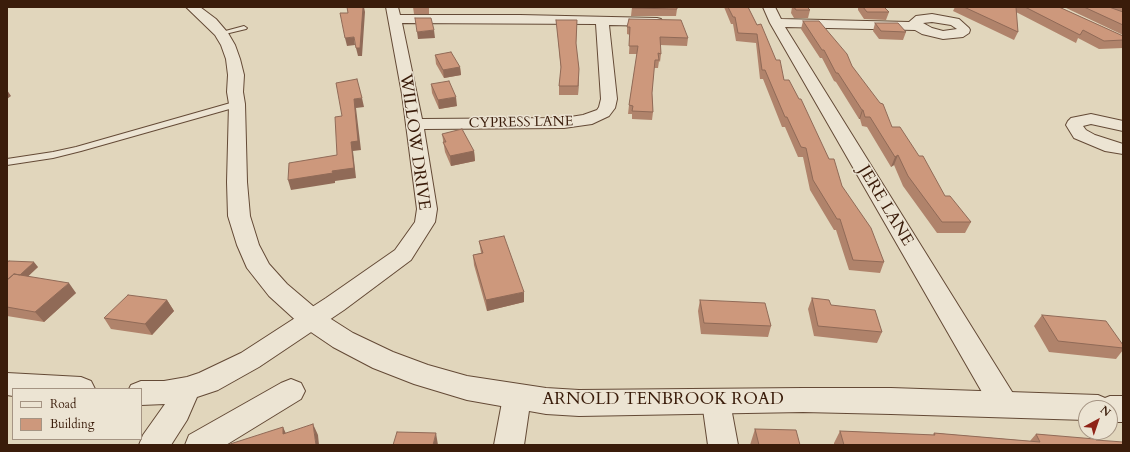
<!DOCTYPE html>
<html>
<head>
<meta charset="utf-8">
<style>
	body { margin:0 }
	#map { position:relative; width:1130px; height:452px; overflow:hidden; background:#e1d6bc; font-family:Cardo,serif }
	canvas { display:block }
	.frame { position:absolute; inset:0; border:8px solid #3a1c0a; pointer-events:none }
	.legend { position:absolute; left:12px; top:388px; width:130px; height:52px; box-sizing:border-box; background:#ece4d3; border:1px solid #a59483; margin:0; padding:5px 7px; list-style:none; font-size:12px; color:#3a1c0a }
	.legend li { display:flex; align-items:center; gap:8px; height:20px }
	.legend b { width:20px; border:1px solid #a59483 }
	.north { position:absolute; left:1078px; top:400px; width:40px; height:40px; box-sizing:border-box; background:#ece4d3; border:1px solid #a59483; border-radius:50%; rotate:40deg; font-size:11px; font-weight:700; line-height:16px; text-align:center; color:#3a1c0a }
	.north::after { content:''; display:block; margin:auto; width:14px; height:18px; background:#8f2418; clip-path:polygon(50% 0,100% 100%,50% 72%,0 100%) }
</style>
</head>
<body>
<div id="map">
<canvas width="1130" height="452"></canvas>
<div class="frame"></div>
<ul class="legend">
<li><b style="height:5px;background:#ece4d3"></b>Road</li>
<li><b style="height:11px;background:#cd987c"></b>Building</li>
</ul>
<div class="north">N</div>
</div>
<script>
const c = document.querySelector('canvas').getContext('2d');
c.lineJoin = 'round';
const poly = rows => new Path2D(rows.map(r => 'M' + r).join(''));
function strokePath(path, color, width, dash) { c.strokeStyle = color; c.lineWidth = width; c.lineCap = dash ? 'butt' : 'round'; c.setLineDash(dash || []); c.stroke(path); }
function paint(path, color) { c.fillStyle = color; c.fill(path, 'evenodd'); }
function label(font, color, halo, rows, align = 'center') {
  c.font = font + ' Cardo,serif'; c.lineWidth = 3; c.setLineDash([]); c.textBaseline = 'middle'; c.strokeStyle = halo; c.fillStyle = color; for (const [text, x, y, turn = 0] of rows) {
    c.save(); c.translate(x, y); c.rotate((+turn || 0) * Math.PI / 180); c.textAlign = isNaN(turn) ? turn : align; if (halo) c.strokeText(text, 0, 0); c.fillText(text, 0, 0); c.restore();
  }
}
const service = poly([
	[244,26,247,28,246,29,221,35,218,33,244,26],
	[234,102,240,102,241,104,240,106,81,151,53,158,7,165,7,159,53,152,76,147,234,102]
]);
const minor = poly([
	[386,7,398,7,400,15,520,15,657,18,661,19,663,22,661,25,657,26,609,25,617,99,615,108,609,116,592,124,564,128,424,129,437,209,435,222,411,260,344,310,259,367,218,390,197,397,187,420,171,445,139,445,143,435,165,404,141,405,141,389,129,389,131,385,141,381,164,381,187,377,199,373,241,353,326,298,395,250,415,222,417,209,402,94,386,7],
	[402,23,596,24,601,99,599,107,597,110,583,115,564,118,422,119,402,23],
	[763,7,775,7,781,19,909,22,916,16,932,14,959,19,969,28,970,30,969,33,963,37,943,39,922,34,915,30,785,27,1014,395,1018,404,1014,413,1004,416,994,413,770,23,763,7],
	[932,22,951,25,957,29,943,31,932,28,923,23,932,22],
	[1091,114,1123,121,1123,131,1091,124,1083,126,1086,130,1095,135,1123,144,1123,154,1105,151,1074,138,1066,125,1068,121,1071,118,1091,114],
	[7,373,81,377,91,381,95,389,13,389,13,396,7,395,7,373],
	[291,379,301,383,305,391,301,399,226,445,185,445,189,435,281,383,291,379],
	[517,385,527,389,531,397,524,445,494,445,503,397,507,389,517,385],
	[716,390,726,394,730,402,738,445,708,445,702,402,706,394,716,390]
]);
const tertiary = poly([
	[186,7,200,7,216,19,228,33,235,45,240,59,244,75,243,92,245,104,247,182,250,216,259,245,269,264,287,284,320,312,353,333,393,352,428,365,467,376,546,388,579,390,803,388,891,388,1098,395,1105,398,1110,396,1123,396,1123,422,1110,422,1110,408,1086,408,1086,420,891,414,803,412,579,416,546,414,467,400,414,384,373,368,333,347,302,326,269,296,247,268,237,245,228,216,227,182,229,104,227,92,228,75,226,59,221,45,215,35,186,7]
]);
const wall = poly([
	[413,7,429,7,429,14,414,14],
	[632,7,677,9,676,16,631,16],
	[724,7,748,7,784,80,829,159,842,186,884,262,880,273,849,270,836,230,834,230,810,190,803,157,798,157,785,127,782,127,763,79,760,79,756,43,736,41,733,24,731,24],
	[792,7,807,7,810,10,808,18,794,18,791,13],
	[858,7,884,7,889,12,886,20,864,19,858,10],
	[955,7,1059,7,1123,36,1123,48,1099,49,1078,38,1076,43,1016,12,1018,32,1014,40,953,11],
	[1064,7,1123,7,1123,35],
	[629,19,688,38,687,46,660,45,661,54,660,62,659,61,658,68,654,68,652,93,653,112,652,120,632,119,632,114,628,114,629,105,637,54,629,54,630,35,627,34,627,27],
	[556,20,577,20,576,46,579,69,578,95,559,95,559,86,561,71,557,27],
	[803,21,852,66,892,127,945,196,971,222,965,233,937,233,903,186,894,165,891,167,867,127,862,126,860,119,859,119,836,82,834,81,822,58,820,58,801,29],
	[875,23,906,32,903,40,879,39,873,31],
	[435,55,460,67,461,75,444,78,436,64],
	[431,84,457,106,439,109,432,93],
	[442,134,474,151,475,161,451,166,445,152],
	[479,241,524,302,487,311,474,265,473,255,481,253],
	[7,262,38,267,28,276,76,293,44,322,7,316],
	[812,298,831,305,882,332,877,343,814,336,808,309],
	[167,300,174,311,152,335,111,329,104,318],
	[700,300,771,326,768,337,701,334,698,311],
	[1042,315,1123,345,1123,350,1116,359,1049,352,1034,326],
	[755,429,800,445,750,445],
	[840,431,933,435,934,433,1030,441,1036,434,1096,440,1123,445,834,445,834,443]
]);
const shadedWall = poly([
	[363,7,364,7,365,12,362,56,358,56,356,48],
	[434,30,435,38,418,39,417,32],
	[354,37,355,45,347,46,345,38],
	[460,67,461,75,444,78,443,70],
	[579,69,579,78,578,95,578,86],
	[7,90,11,96,7,99],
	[456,97,457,106,439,109,438,100],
	[362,98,364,107,356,108,361,150,353,151,356,178,335,181,335,183,291,190,288,180,332,171,351,142,354,99],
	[862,110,863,110,860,119,859,119],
	[474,151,475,161,451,166,450,156],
	[898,155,894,165,891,167,895,157],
	[34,262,38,267,18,286,14,280],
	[69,283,76,293,44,322,35,312],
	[524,292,524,302,487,311,486,300],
	[167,300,174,311,152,335,145,324],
	[313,424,318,435,319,445,316,445],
	[283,427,288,438,283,434],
	[436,433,438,445,433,445]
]);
const building = poly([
	[347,7,363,7,360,48,356,48,354,37,345,38,340,13,348,13,347,7],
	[632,7,677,7,677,9,632,8,632,7],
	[728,7,748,7,757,25,761,24,776,60,780,60,784,80,789,80,799,99,801,99,829,159,834,159,842,186,871,228,884,262,853,260,840,219,837,219,813,180,806,148,801,147,787,117,785,117,765,70,762,70,757,34,738,33,735,17,733,17,728,7],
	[794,7,807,7,810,10,796,10,794,7],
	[863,7,884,7,889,12,867,12,863,7],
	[964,7,1016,7,1018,32,964,7],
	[1025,7,1059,7,1123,36,1123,40,1104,41,1083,30,1080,35,1025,7],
	[1084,7,1109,7,1123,12,1123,25,1084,7],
	[415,18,431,18,434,30,417,32,415,18],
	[629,19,681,20,688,38,660,37,661,54,658,53,659,60,655,60,652,93,653,112,632,111,633,106,629,105,638,46,629,46,630,27,627,27,629,19],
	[556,20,577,20,576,43,579,69,578,86,559,86,561,67,556,20],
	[803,21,819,21,847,54,852,66,880,103,883,104,892,127,900,127,919,156,923,156,945,196,950,196,971,222,942,222,908,176,898,155,895,157,870,117,865,117,863,110,862,110,838,73,836,73,824,50,822,50,803,21],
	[875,23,898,23,906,32,881,31,875,23],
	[451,52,460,67,443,70,435,55,451,52],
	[357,79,362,98,354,99,358,141,351,142,354,168,332,171,333,173,288,180,289,163,337,155,335,117,342,116,336,83,357,79],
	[449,81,456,97,438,100,431,84,449,81],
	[462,129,474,151,450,156,443,142,446,142,442,134,462,129],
	[504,236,524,292,486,300,473,255,483,253,479,241,504,236],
	[9,261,34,262,20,275,14,274,7,280,7,262,9,261],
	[14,274,69,283,35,312,7,307,7,280,14,274],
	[128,295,167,300,145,324,104,318,128,295],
	[812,298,829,300,831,305,875,310,882,332,818,326,812,298],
	[700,300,765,303,771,326,704,323,700,300],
	[1042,315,1106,321,1123,345,1123,348,1058,341,1042,315],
	[313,424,316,445,227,445,283,427,283,434,313,424],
	[755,429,796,430,800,445,759,445,755,429],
	[840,431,935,435,934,433,1040,442,1036,434,1095,439,1096,440,1123,442,1123,445,844,445,840,431],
	[397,432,436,433,433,445,393,445,397,432]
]);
const farStreetnames = [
	["CYPRESS LANE",521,123,-1]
];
const streetNames = [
	["WILLOW DRIVE",414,142,82],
	["JERE LANE",885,206,59],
	["ARNOLD TENBROOK ROAD",663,400]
];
strokePath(service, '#644a36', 2);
strokePath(minor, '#644a36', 2);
strokePath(tertiary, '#644a36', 2);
paint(service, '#ece4d3');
paint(minor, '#ece4d3');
paint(tertiary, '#ece4d3');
paint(wall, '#b0836b');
paint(shadedWall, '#906a57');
paint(building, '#cd987c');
strokePath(building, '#906a57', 1);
label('14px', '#3a1c0a', '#ece4d3', farStreetnames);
label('17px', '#3a1c0a', '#ece4d3', streetNames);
</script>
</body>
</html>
